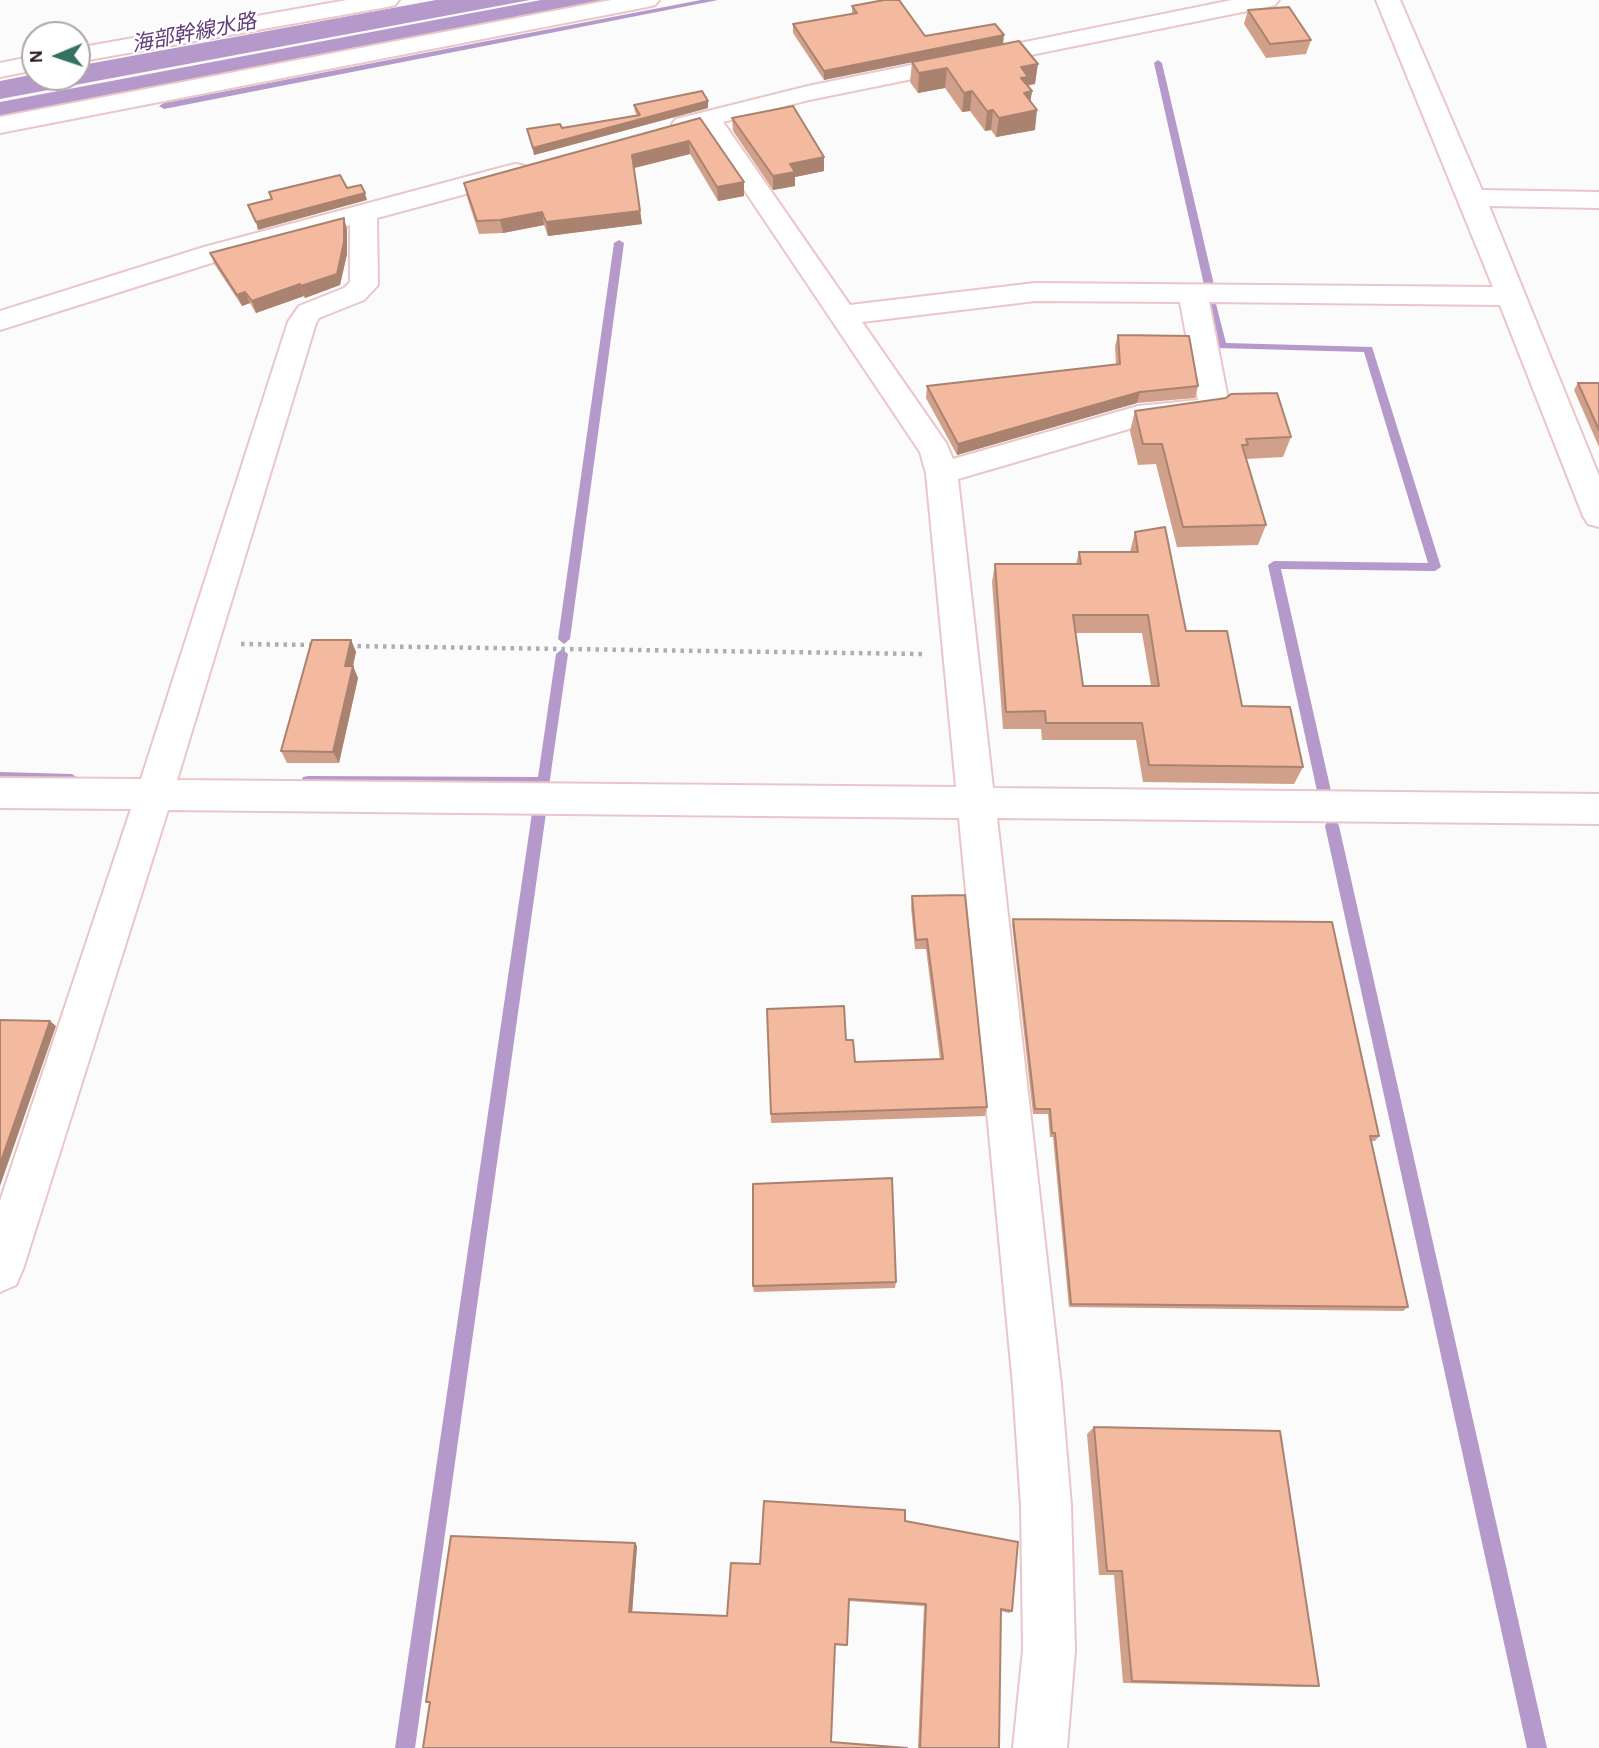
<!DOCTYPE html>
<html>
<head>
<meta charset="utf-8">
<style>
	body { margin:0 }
	#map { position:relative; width:1599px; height:1748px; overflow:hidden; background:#fbfbfb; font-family:"Alegreya Sans",sans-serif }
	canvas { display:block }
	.north { position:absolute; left:21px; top:21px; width:70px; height:70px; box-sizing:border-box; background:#fff; border:2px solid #aca6a7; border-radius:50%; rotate:268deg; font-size:19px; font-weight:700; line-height:28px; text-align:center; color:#2f2122 }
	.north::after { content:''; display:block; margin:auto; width:24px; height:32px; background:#337260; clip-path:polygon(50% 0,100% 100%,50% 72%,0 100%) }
</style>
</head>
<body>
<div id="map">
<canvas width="1599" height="1748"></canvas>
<div class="north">N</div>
</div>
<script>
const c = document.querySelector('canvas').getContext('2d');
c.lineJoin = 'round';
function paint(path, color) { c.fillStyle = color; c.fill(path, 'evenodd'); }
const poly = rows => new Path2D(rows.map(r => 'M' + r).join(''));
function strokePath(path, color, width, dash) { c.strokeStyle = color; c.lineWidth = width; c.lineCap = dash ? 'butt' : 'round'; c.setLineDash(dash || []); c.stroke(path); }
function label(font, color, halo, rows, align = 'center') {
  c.font = font + ' "Alegreya Sans","Noto Sans JP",sans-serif'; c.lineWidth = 5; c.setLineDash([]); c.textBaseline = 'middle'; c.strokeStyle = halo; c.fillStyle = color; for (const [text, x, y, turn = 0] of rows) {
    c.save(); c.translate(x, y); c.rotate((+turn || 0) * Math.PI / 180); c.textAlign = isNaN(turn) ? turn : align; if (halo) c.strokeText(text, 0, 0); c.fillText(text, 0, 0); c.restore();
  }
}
const water = poly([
	[436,0,530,0,0,99,0,81,35,74,35,77,77,77,77,66],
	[541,0,623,0,0,118,0,102]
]);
const stream = poly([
	[701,0,718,0,164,109,159,106,164,103,701,0],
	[1158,60,1162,63,1214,285,1209,288,1204,285,1154,63,1158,60],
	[619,240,624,243,570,639,564,644,558,639,614,243,619,240],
	[1211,301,1216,304,1226,343,1372,347,1441,567,1435,571,1281,569,1331,791,1329,795,1324,797,1319,795,1317,791,1268,565,1274,561,1428,563,1364,352,1217,348,1206,304,1211,301],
	[562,649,568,654,549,786,303,785,301,781,303,777,308,776,538,777,556,654,562,649],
	[0,772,72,774,79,779,72,784,0,782,0,772],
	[539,807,544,809,546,813,415,1748,395,1748,532,813,534,809,539,807],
	[1332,820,1337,822,1339,826,1547,1748,1527,1748,1325,826,1327,822,1332,820]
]);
const path = poly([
	[241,644,313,645],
	[349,646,922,654]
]);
const minor = poly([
	[347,0,399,0,395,5,387,7,77,62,77,48,347,0],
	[611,0,659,0,655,5,647,7,0,133,0,117,611,0],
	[1232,0,1279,0,1275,5,1267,7,809,100,723,122,850,305,1035,283,1493,287,1376,0,1400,0,1482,190,1599,192,1599,208,1489,206,1599,476,1599,527,1588,524,1583,516,1500,305,1209,302,1229,404,1219,416,1139,426,958,479,993,788,1599,794,1599,824,997,818,1061,1385,1071,1506,1075,1650,1067,1748,1013,1748,1023,1650,1021,1506,1013,1385,959,818,168,810,23,1269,16,1285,0,1292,0,1201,131,809,0,808,0,778,141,779,288,322,299,306,344,288,350,282,350,225,224,259,0,330,0,311,204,247,507,166,516,164,525,166,529,172,525,178,377,218,378,285,364,300,319,318,316,323,177,780,956,787,926,473,920,452,702,127,685,132,676,129,672,124,676,119,808,86,1232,0],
	[1035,301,1180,302,1198,400,1138,406,953,459,946,443,862,322,1035,301],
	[35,56,35,70,0,77,0,63,35,56]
]);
const wall = poly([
	[852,6,925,36,824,80,793,33,793,24,852,14],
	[1248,10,1311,40,1306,54,1266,58,1244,24],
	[912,62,1035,84,1027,86,1032,91,1030,101,1035,130,996,137,991,130,985,131,970,111,962,112,945,88,918,93,910,82],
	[634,105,708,108,534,155,527,129,562,128,637,115,635,112],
	[700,118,744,182,744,196,718,201,690,154,634,168,642,224,548,236,544,225,503,233,479,234,467,197,464,183],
	[732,118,824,157,824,171,795,177,795,186,773,190,733,131],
	[347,229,347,254,340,285,305,298,304,296,256,313,250,303,242,306,215,265,210,253],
	[1118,335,1198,386,1195,398,1137,403,957,455,926,398,927,386,1116,364,1115,346],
	[1578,383,1599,383,1599,447,1574,390],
	[1135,411,1291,437,1283,457,1246,459,1266,525,1258,545,1177,547,1156,464,1138,465,1130,431],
	[1135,532,1186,631,1242,706,1303,767,1294,784,1143,782,1136,740,1042,740,1041,729,1003,729,992,582,995,564,1076,564,1079,552,1130,552],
	[1075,633,1142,633,1151,686,1083,686],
	[351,640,356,652,353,666,358,678,339,763,287,763,281,751],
	[912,896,987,1107,985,1116,771,1123,767,1009,846,1040,855,1062,940,1059,926,949,915,949,911,907],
	[1013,919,1379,1136,1375,1141,1371,1141,1408,1307,1403,1311,1069,1307,1053,1137,1050,1137,1048,1114,1033,1114,1012,924],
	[896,1282,895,1288,754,1292,753,1286],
	[1094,1427,1319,1686,1305,1687,1123,1683,1114,1575,1099,1575,1087,1434],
	[905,1521,1012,1611,1009,1613,1001,1611,999,1748,918,1748,924,1606,849,1601,847,1646,835,1645,423,1748,637,1546,632,1613,727,1616,760,1564]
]);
const shadedWall = poly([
	[1004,35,1003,44,824,80,824,71],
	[1038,64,1035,84,1027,85,1032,91,1029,111,1024,97,1021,67],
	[947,68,945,88,918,93,919,73],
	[972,91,970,111,962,112,964,93],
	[708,101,708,108,534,155,533,148],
	[993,110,991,130,985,131,987,111],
	[1037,110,1035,130,996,137,999,118],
	[689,141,690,154,634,168,632,155],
	[824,157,824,171,795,177,795,186,773,190,773,176,790,164],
	[744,182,744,196,718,201,717,187],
	[365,193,367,200,258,230,256,222],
	[640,211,642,224,548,236,546,222],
	[542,212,544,225,503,233,500,220],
	[344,218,347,229,347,254,340,285,305,298,301,286],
	[300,284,304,296,256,313,252,301],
	[245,292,250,303,242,306,237,295],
	[1140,392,1137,403,957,455,958,444],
	[351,640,356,652,350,678,345,666],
	[353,666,358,678,339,763,333,752],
	[50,1021,56,1026,0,1186,0,1164],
	[635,1543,637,1546,632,1614,629,1612]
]);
const building = poly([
	[884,0,899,0,925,36,995,24,1004,35,824,71,793,24,857,13,852,6,884,0],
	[1289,7,1311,40,1270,44,1248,10,1289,7],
	[1019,41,1038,64,1021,67,1028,77,1021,78,1032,91,1024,93,1037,110,999,118,993,110,987,111,972,91,964,93,947,68,919,73,912,62,1019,41],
	[702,91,708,101,533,148,527,129,560,124,562,128,640,115,634,105,702,91],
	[793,106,824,157,790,164,795,172,773,176,732,118,793,106],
	[700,118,744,182,717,187,689,141,632,155,640,211,546,222,542,212,500,220,477,221,464,183,700,118],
	[340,175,347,188,361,185,365,193,256,222,248,205,272,199,269,192,340,175],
	[344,218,344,242,337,274,301,286,300,284,252,301,245,292,237,295,210,253,344,218],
	[1118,335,1189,336,1198,386,1140,392,958,444,927,386,1120,364,1118,335],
	[1578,383,1599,383,1599,430,1578,383],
	[1277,393,1291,437,1246,439,1248,445,1242,445,1266,525,1183,527,1162,444,1143,444,1135,411,1226,398,1231,394,1277,393],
	[1165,527,1186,631,1227,631,1242,706,1290,707,1303,767,1149,765,1142,723,1046,723,1045,711,1006,712,995,564,1081,564,1079,552,1138,552,1135,532,1165,527],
	[1073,615,1148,615,1159,686,1083,686,1073,615],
	[312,640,351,640,345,666,353,666,333,752,281,751,312,640],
	[965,895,987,1107,771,1114,767,1009,844,1006,846,1040,853,1040,855,1062,943,1059,927,939,916,940,912,896,965,895],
	[1013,919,1332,922,1379,1136,1370,1136,1408,1307,1071,1304,1055,1133,1052,1133,1050,1109,1035,1109,1013,919],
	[0,1020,50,1021,0,1164,0,1020],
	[892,1178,896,1282,753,1286,753,1184,892,1178],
	[1094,1427,1280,1431,1319,1686,1132,1681,1122,1571,1107,1571,1094,1427],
	[764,1501,905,1510,905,1521,1018,1542,1012,1611,1001,1609,999,1748,920,1748,926,1604,849,1599,847,1645,835,1644,831,1742,907,1748,423,1748,430,1702,426,1702,451,1536,635,1543,629,1612,727,1616,731,1563,760,1564,764,1501]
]);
const farWaternames = [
	["海部幹線水路",194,33,-11]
];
paint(water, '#b599ca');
paint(stream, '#b599ca');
strokePath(minor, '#ebc6c8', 4);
strokePath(path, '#b2adad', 4.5, [3.5, 5]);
paint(minor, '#fff');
paint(wall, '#d1a08a');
paint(shadedWall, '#aa8270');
paint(building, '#f3baa0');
strokePath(building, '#aa8270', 2);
label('italic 21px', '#613c79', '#fff', farWaternames);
</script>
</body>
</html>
